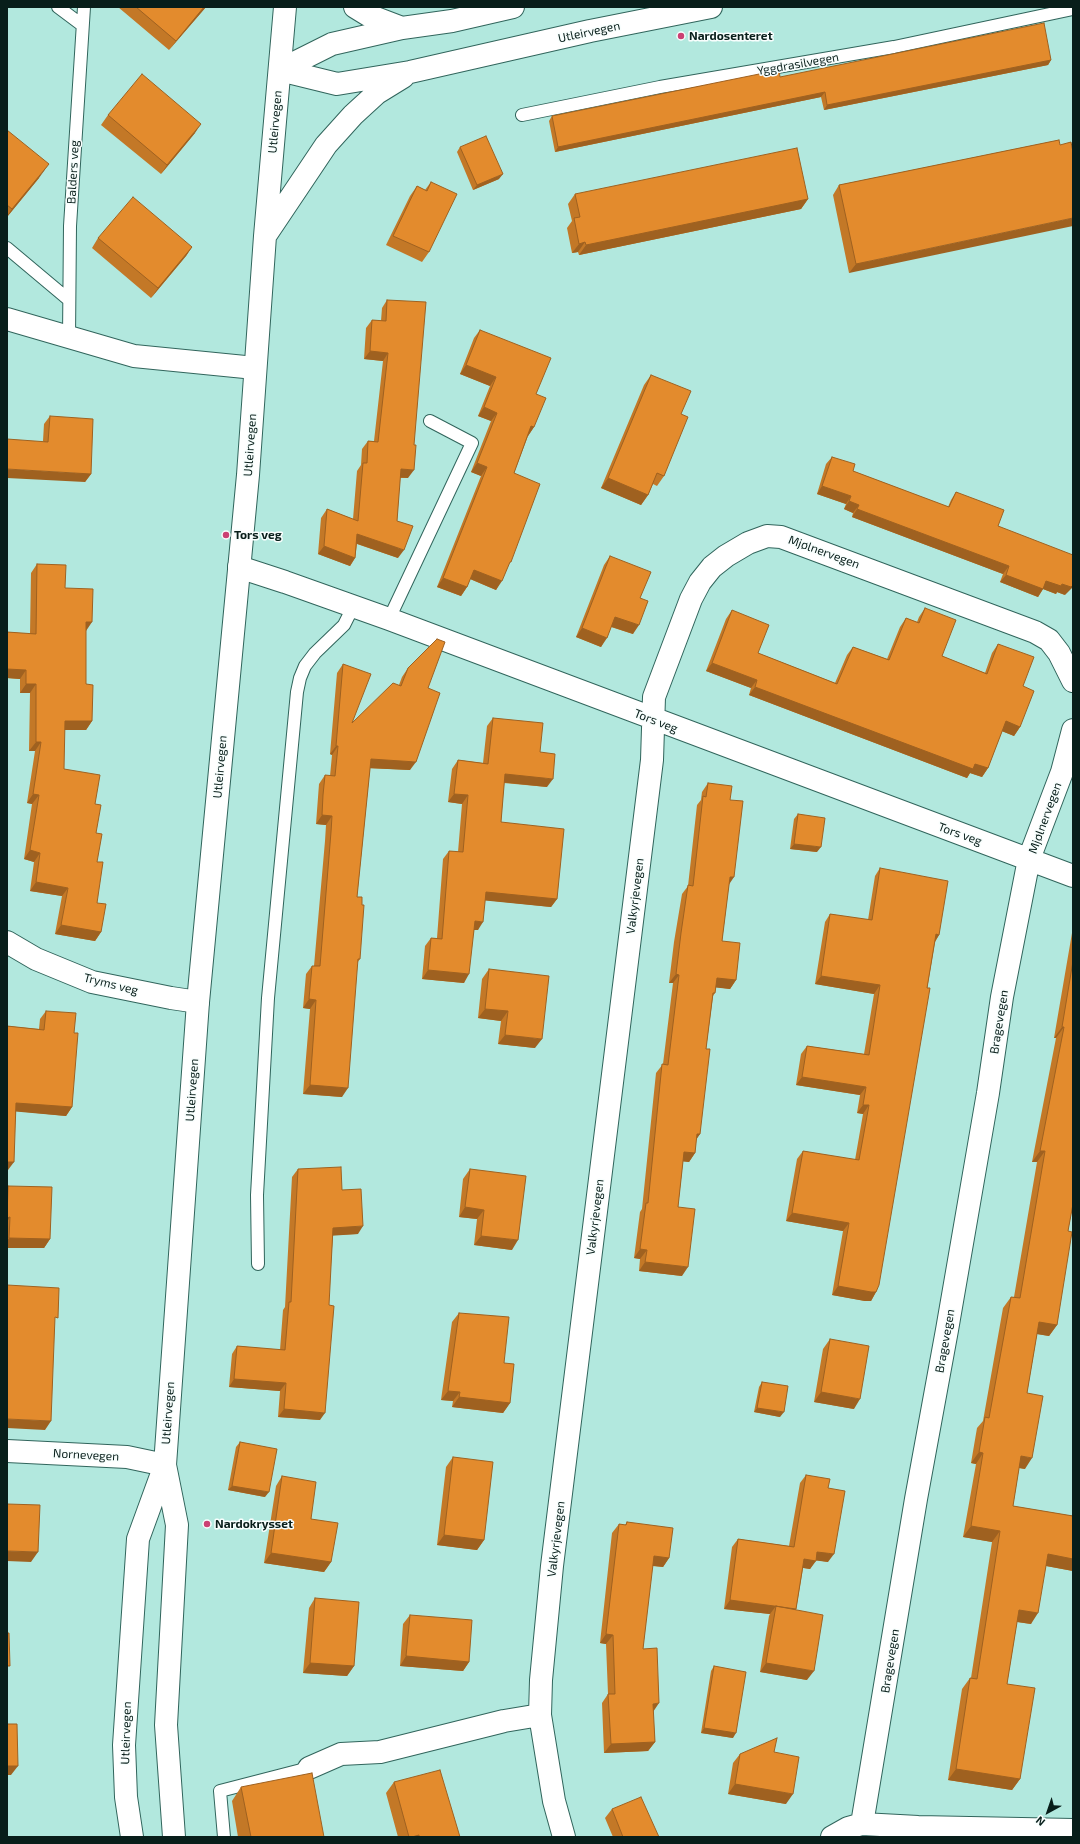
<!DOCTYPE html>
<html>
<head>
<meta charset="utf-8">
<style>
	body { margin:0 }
	#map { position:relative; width:1080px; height:1844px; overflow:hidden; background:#b2e8de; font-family:"Exo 2",sans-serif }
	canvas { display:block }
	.frame { position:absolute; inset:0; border:8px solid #081e1a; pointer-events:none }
	.north { position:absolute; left:1028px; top:1792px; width:40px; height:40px; -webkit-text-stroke:3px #f8fefd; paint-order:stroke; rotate:220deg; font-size:11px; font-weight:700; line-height:16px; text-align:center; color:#081e1a }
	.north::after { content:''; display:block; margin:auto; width:14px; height:18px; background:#081e1a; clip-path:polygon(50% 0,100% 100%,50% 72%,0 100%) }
</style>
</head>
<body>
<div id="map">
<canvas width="1080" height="1844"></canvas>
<div class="frame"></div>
<div class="north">N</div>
</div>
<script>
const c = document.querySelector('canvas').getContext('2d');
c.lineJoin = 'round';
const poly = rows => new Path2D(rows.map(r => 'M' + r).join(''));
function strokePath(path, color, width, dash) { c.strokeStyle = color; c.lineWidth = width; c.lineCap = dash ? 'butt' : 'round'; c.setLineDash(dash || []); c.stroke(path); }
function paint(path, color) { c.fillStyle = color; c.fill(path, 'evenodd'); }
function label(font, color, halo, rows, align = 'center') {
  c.font = font + ' "Exo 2",sans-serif'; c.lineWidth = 3; c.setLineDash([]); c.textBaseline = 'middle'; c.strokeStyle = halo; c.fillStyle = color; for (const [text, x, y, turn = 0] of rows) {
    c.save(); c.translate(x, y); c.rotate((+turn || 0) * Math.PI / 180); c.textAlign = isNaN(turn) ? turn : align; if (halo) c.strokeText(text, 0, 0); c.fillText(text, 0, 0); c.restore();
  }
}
const lane = poly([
	[58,7,82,25],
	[522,115,660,87,894,47,1073,9],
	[7,248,69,300],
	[69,337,70,226,84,7],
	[389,619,472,443,430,421],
	[258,1264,257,1195,268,998,297,692,300,678,305,666,315,653,344,625,353,607],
	[224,1837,220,1791,309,1768]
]);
const street = poly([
	[7,319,134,356,255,368],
	[239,567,285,582,389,619,1073,876],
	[7,942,36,959,92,982,171,998,198,1002],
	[7,1451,127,1457,165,1465],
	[309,1768,341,1754,380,1752,504,1721,540,1715],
	[862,1824,916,1499,947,1330,988,1093,1002,997,1029,859,1062,772,1073,730],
	[564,1837,554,1801,540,1715,541,1680,552,1566,652,760,654,697,691,599,700,582,712,567,726,556,748,543,767,536,781,537,1035,632,1049,640,1059,653,1073,681],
	[832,1837,848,1828,862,1824,918,1827,1073,1830]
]);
const secondary = poly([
	[355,7,368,15,402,28],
	[280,70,337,84,410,72,590,31,711,7],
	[280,70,332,44,402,28,452,21,513,7],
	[267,233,326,145,353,115,377,93,403,77],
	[165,1465,177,1525,166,1725,174,1837],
	[132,1837,126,1797,124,1745,138,1539,165,1465,198,1002,248,475,265,236,285,7]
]);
const wall = poly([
	[118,7,206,7,169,50],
	[1051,60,1048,65,824,110,821,97,555,152,549,121,552,116,780,77],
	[108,115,195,133,161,174,101,125],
	[7,130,39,178,7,217],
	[1059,140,849,273,833,195,839,185],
	[460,147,499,179,473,190,457,152],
	[431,182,429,252,422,262,386,245,410,196,417,186,425,190],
	[575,194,808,199,801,209,579,255,578,252,572,253,567,228,572,221,568,204],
	[98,238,192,247,186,256,151,298,92,248],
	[387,300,408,478,400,478,397,521,398,558,357,544,355,558,350,566,318,554,321,518,327,509,353,519,357,471,361,465,362,449,368,441,374,441,383,361,364,359,366,328,372,320,381,321,382,308],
	[480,330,536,394,534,427,528,436,514,473,507,569,496,590,470,579,467,587,461,596,437,587,481,476,471,472,491,421,478,416,490,386,460,374,474,338],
	[651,375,681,414,664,476,657,486,653,484,648,495,641,505,601,488,644,385],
	[50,416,91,474,85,482,43,441,44,424],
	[832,457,853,471,948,507,951,500,956,492,998,526,1065,595,1057,592,1056,594,1043,589,1038,597,1000,582,1003,574,852,517,853,513,844,509,846,504,817,494,826,464],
	[610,556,640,598,633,634,611,627,601,647,576,637,604,565],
	[37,564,65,588,86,630,86,684,92,721,86,730,64,730,64,769,95,804,97,862,97,903,101,932,95,941,55,934,62,896,30,891,34,862,24,859,32,804,27,803,35,751,29,751,30,693,20,693,20,679,7,678,7,632,30,634,31,573],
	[925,608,942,656,985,673,992,653,998,644,1023,686,1020,727,1014,736,1002,731,988,768,982,777,970,773,967,778,749,695,751,688,706,671,726,619,732,610,758,653,835,683,847,655,853,647,887,659,900,627,906,618,917,622,919,617],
	[343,664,352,723,399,685,402,677,408,668,428,688,410,770,370,768,357,897,360,959,357,963,342,1097,303,1094,310,1009,303,1008,306,974,312,966,314,966,325,841,326,825,316,824,319,784,325,775,330,776,332,755,330,754,337,673],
	[493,718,540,752,547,787,504,783,501,822,557,899,551,907,485,900,478,930,474,930,464,983,422,979,425,946,431,938,437,938,443,859,449,851,458,852,462,804,448,802,452,769,458,760,483,763,487,726],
	[708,783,730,800,729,884,722,941,736,980,730,989,716,987,715,993,713,996,706,1049,700,1134,696,1139,695,1153,689,1162,683,1161,678,1207,682,1276,639,1271,640,1259,634,1258,640,1212,642,1209,656,1073,663,1064,673,983,669,983,674,942,682,894,688,886,697,805,701,800,702,792],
	[798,814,817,852,790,849,794,819],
	[880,868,939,935,935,942,876,1292,871,1301,865,1301,832,1295,843,1231,786,1221,797,1159,803,1151,855,1160,863,1114,857,1113,860,1095,796,1085,801,1054,807,1046,864,1054,874,994,815,984,825,922,830,914,868,920,875,876],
	[1073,931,1073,1204,1068,1231,1057,1325,1049,1336,1037,1334,1027,1393,1025,1469,1019,1468,1013,1506,1073,1516,1073,1571,1046,1566,1031,1624,1017,1622,1007,1684,1020,1779,1012,1790,948,1780,962,1689,970,1678,971,1678,992,1542,963,1537,976,1464,971,1463,977,1428,983,1421,1003,1308,1011,1297,1014,1297,1037,1162,1032,1162,1056,1038,1054,1038,1072,933],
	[489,969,535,1048,498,1044,501,1021,478,1018,482,979],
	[46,1011,74,1033,72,1107,66,1116,16,1111,8,1170,7,1170,7,1026,39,1029,40,1019],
	[298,1169,342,1190,358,1234,333,1235,320,1420,278,1417,280,1391,229,1387,232,1354,237,1346,280,1350,283,1310,285,1307,292,1177],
	[470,1169,512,1250,474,1245,477,1219,459,1217,463,1179],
	[7,1186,8,1186,50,1239,44,1248,7,1248],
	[459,1313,504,1363,510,1403,503,1413,452,1407,453,1401,441,1400,452,1322],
	[830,1339,854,1409,814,1402,823,1349],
	[762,1382,780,1417,754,1412,759,1387],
	[240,1442,265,1497,228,1490,236,1447],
	[453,1457,484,1540,477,1550,437,1545,446,1467],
	[806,1475,828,1488,828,1562,816,1560,810,1569,803,1568,796,1610,807,1680,760,1672,769,1616,770,1614,724,1609,732,1547,738,1539,789,1546,800,1483],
	[282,1476,311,1519,331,1562,324,1572,264,1563,276,1486],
	[627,1522,669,1558,663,1567,652,1566,643,1649,653,1712,655,1742,648,1751,604,1753,602,1703,608,1694,606,1644,600,1643,612,1533,619,1524,625,1525],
	[315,1598,354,1666,347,1676,303,1673,309,1608],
	[410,1615,469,1662,463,1671,400,1666,403,1624],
	[714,1666,733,1738,701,1733,711,1671],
	[774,1752,786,1804,728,1794,733,1763,740,1754],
	[394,1782,460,1837,398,1837,386,1793],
	[241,1787,324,1837,238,1837,232,1801],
	[612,1809,659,1837,613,1837,605,1818]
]);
const shadedWall = poly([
	[204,7,206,7,169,50,176,41],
	[1051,60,1048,65,824,110,827,105],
	[825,92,821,97,555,152,558,147],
	[201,124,195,133,161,174,167,165],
	[49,164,39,178,7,217,7,216,12,209],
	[503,174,499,179,473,190,477,185],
	[808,199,801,209,579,255,586,245],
	[1073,218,1073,226,849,273,856,264],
	[585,242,578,252,572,253,579,244],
	[192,247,186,256,151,298,158,288],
	[370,351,388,353,383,361,364,359],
	[466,365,496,377,490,386,460,374],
	[484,407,497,413,491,421,478,416],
	[531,426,534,427,528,436,525,435],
	[477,463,487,467,481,476,471,472],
	[7,469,91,474,85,482,7,478],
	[401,469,414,470,408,478,395,477],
	[608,478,648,495,641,505,601,488],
	[822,486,851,496,846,504,817,494],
	[849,501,859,505,853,513,844,509],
	[857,509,1009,566,1003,574,852,517],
	[357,534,404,550,398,558,352,542],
	[324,546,355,558,350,566,318,554],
	[474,570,502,581,496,590,468,578],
	[1006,575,1062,584,1073,585,1073,587,1065,595,1057,592,1056,594,1043,589,1038,597,1000,582],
	[443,578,467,587,461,596,437,587],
	[615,617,639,625,633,634,609,626],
	[86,622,92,622,86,631],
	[582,628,607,638,601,647,576,637],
	[712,663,757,680,751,688,706,671],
	[7,669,26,670,20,679,7,678],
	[26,684,36,684,30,693,20,693],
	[755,687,988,768,982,777,970,773,967,778,749,695],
	[65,721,92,721,86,730,58,730],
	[1006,721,1020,727,1014,736,999,730],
	[36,742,41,742,35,751,29,751],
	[336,746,338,746,332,755,330,754],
	[371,759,416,762,410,770,365,768],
	[505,774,553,779,547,787,499,782],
	[33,794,39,795,32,804,27,803],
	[454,794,468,795,462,804,448,802],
	[322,815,332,816,326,825,316,824],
	[794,844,821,847,817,852,790,849],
	[30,850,40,853,34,862,24,859],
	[730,877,734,877,728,886],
	[36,882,68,888,62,896,30,891],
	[486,892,557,899,551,907,480,900],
	[475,921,483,922,478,930,469,930],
	[61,925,101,932,95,941,55,934],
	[936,934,939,935,934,943],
	[428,970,469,974,464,983,422,979],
	[676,974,679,975,673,983,669,983],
	[821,976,880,985,874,994,815,984],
	[717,978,736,980,730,989,711,987],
	[309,999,316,1000,310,1009,303,1008],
	[485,1009,508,1011,501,1021,478,1018],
	[1062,1027,1064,1027,1056,1038,1054,1038],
	[505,1035,542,1039,535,1048,498,1044],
	[802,1077,866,1087,860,1095,796,1085],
	[310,1085,348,1088,342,1097,303,1094],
	[16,1103,72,1107,66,1116,10,1111],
	[863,1105,869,1105,863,1114,857,1113],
	[697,1134,700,1134,694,1143],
	[1040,1151,1045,1151,1037,1162,1032,1162],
	[684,1152,695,1153,689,1162,678,1161],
	[7,1162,14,1162,8,1170,7,1170],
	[465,1207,484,1210,477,1219,459,1217],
	[792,1213,849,1223,843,1231,786,1221],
	[10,1217,7,1222,7,1218],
	[363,1226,358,1234,328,1236,333,1228],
	[481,1236,518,1240,512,1250,474,1245],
	[9,1238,50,1239,44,1248,7,1248,7,1241],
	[640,1249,647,1250,640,1259,634,1258],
	[645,1262,688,1267,682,1276,639,1271],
	[838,1286,876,1292,871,1301,865,1301,832,1295],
	[1039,1322,1057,1325,1049,1336,1031,1333],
	[234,1379,286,1383,280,1391,229,1387],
	[448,1391,460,1392,453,1401,441,1400],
	[821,1392,860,1399,854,1409,814,1402],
	[459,1397,510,1403,503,1413,452,1407],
	[757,1408,784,1412,780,1417,754,1412],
	[284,1409,325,1413,320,1420,278,1417],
	[7,1419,51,1421,45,1430,7,1428],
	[979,1452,983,1453,976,1464,971,1463],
	[1021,1456,1032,1458,1025,1469,1014,1467],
	[232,1486,269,1492,265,1497,228,1490],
	[971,1526,1000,1531,992,1542,963,1537],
	[444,1535,484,1540,477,1550,437,1545],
	[7,1551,38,1552,31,1562,7,1561],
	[817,1552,834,1554,828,1562,812,1560],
	[271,1553,331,1562,324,1572,264,1563],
	[1048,1554,1073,1559,1073,1571,1041,1565],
	[654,1556,669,1558,663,1567,647,1565],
	[804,1559,816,1561,810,1569,798,1567],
	[730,1600,776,1606,770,1614,724,1609],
	[1019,1610,1038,1613,1031,1624,1011,1621],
	[606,1634,613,1635,606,1644,600,1643],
	[406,1656,469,1662,463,1671,400,1666],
	[310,1663,354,1666,347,1676,303,1673],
	[766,1663,814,1671,807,1680,760,1672],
	[659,1703,653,1712,653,1704],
	[704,1728,736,1733,733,1738,701,1733],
	[655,1742,648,1751,604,1753,611,1744],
	[7,1766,18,1766,11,1775,7,1775],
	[956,1769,1020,1779,1012,1790,948,1780],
	[735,1784,793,1794,786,1804,728,1794]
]);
const building = poly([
	[136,7,204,7,176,41,136,7],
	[1044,23,1051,60,827,105,825,92,558,147,552,116,779,70,780,77,1044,23],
	[142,74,201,124,167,165,108,115,142,74],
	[7,130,49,164,12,209,7,205,7,130],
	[486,136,503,174,477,185,460,147,486,136],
	[1059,140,1060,145,1071,142,1073,152,1073,218,856,264,839,185,1059,140],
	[797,148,808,199,586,245,585,242,579,244,574,218,580,217,575,194,797,148],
	[431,182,457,194,429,252,393,236,417,186,427,191,431,182],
	[133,197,192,247,158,288,98,238,133,197],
	[387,300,426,302,414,445,416,445,414,470,401,469,397,521,413,526,404,550,357,534,355,558,324,546,327,509,358,521,363,463,367,463,368,441,378,442,388,353,370,351,372,320,386,321,387,300],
	[480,330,551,358,536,394,546,398,534,427,531,426,514,473,540,484,511,562,510,562,502,581,474,570,467,587,443,578,487,467,477,463,497,413,484,407,496,377,466,365,480,330],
	[651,375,691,391,681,414,688,417,664,476,657,473,648,495,608,478,651,375],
	[50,416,93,419,91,474,7,469,7,439,48,442,50,416],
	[832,457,855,464,853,471,949,507,956,492,1004,510,998,526,1073,555,1073,585,1071,587,1062,584,1061,586,1046,581,1043,589,1006,575,1009,566,857,509,859,505,849,501,851,496,822,486,832,457],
	[610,556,651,572,640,598,648,601,639,625,615,617,607,638,582,628,610,556],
	[37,564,66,565,65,588,93,589,92,622,86,622,86,684,93,685,92,721,65,721,64,769,100,775,95,804,101,805,96,833,102,834,97,862,103,862,97,903,106,904,101,932,61,925,68,888,36,882,40,853,30,850,39,795,33,794,41,742,36,742,36,684,26,684,26,670,7,669,7,632,36,634,37,564],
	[925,608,956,620,942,656,987,674,998,644,1034,657,1023,686,1034,691,1020,727,1006,721,988,768,975,764,973,769,755,687,757,680,712,663,732,610,769,625,758,653,837,684,853,647,889,660,906,618,919,623,925,608],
	[437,639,445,642,428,688,440,693,416,762,371,759,357,897,362,897,362,905,364,905,360,959,358,959,348,1088,310,1085,316,1000,309,999,312,966,320,966,331,832,332,816,322,815,323,795,325,775,335,776,338,746,336,746,343,664,371,674,352,723,393,683,401,686,408,668,437,639],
	[493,718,543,723,540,752,555,754,553,779,505,774,501,822,564,829,557,899,486,892,483,922,475,921,469,974,428,970,431,938,442,939,449,851,463,852,468,795,454,794,458,760,488,764,493,718],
	[708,783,732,786,730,800,743,801,734,877,730,877,722,941,740,943,736,980,717,978,715,993,713,993,706,1049,710,1049,700,1134,697,1134,695,1153,684,1152,678,1207,695,1209,688,1267,645,1262,647,1250,640,1249,646,1203,648,1203,662,1064,668,1065,679,975,676,974,681,933,688,885,693,886,703,796,706,797,708,783],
	[798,814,825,818,821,847,794,844,798,814],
	[880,868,948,881,939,935,936,934,927,988,930,988,879,1285,876,1292,871,1292,838,1286,849,1223,792,1213,803,1151,859,1160,869,1105,863,1105,866,1087,802,1077,807,1046,869,1055,880,985,821,976,830,914,872,920,880,868],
	[1073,961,1073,1204,1068,1231,1072,1232,1057,1325,1039,1322,1027,1393,1043,1396,1032,1458,1021,1456,1013,1506,1073,1516,1073,1559,1048,1554,1038,1613,1019,1610,1007,1684,1035,1688,1020,1779,956,1769,970,1678,977,1679,1000,1531,971,1526,983,1453,979,1452,985,1417,989,1418,1011,1297,1020,1298,1045,1151,1040,1151,1064,1027,1062,1027,1073,961],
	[489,969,549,976,542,1039,505,1035,508,1011,485,1009,489,969],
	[46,1011,76,1013,74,1033,78,1033,72,1107,16,1103,14,1162,7,1162,7,1026,44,1030,46,1011],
	[341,1167,342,1190,361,1189,363,1226,333,1228,329,1305,334,1306,325,1413,284,1409,286,1383,234,1379,237,1346,285,1350,289,1302,291,1302,298,1169,341,1167],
	[470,1169,526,1176,518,1240,481,1236,484,1210,465,1207,470,1169],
	[8,1186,52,1187,50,1239,9,1238,10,1217,7,1218,8,1186],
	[7,1285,59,1288,58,1318,55,1317,51,1421,7,1419,7,1285],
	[459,1313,509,1317,504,1363,514,1364,510,1403,459,1397,460,1392,448,1391,459,1313],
	[830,1339,869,1346,860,1399,821,1392,830,1339],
	[762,1382,788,1386,784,1412,757,1408,762,1382],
	[240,1442,277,1449,269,1492,232,1486,240,1442],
	[453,1457,493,1462,484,1540,444,1535,453,1457],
	[806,1475,830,1479,828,1488,845,1491,834,1554,817,1552,816,1561,804,1559,796,1609,730,1600,738,1539,794,1547,806,1475],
	[282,1476,316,1482,311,1519,338,1523,331,1562,271,1553,282,1476],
	[7,1504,40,1505,38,1552,7,1551,7,1504],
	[627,1522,673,1528,669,1558,654,1556,643,1649,657,1648,659,1703,653,1704,655,1742,611,1744,608,1694,615,1694,613,1635,606,1634,619,1524,626,1525,627,1522],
	[315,1598,359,1602,354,1666,310,1663,315,1598],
	[776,1606,823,1615,814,1671,766,1663,776,1606],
	[410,1615,472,1620,469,1662,406,1656,410,1615],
	[7,1633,9,1633,10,1666,7,1666,7,1633],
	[714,1666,746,1672,736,1733,704,1728,714,1666],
	[7,1724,17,1724,18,1766,7,1766,7,1724],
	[777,1738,774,1752,799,1757,793,1794,735,1784,740,1754,777,1738],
	[440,1770,460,1837,419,1837,419,1835,412,1837,409,1837,394,1782,440,1770],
	[312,1773,324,1837,251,1837,241,1787,312,1773],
	[641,1797,659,1837,623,1837,612,1809,641,1797]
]);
const markers = [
	[681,36,4,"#cb4073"],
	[226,535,4,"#cb4073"],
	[207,1524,4,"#cb4073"]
];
const streetNames = [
	["Utleirvegen",589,32,-12],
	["Yggdrasilvegen",798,64,-10],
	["Utleirvegen",275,122,-85],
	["Balders veg",73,172,-87],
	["Utleirvegen",250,445,-86],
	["Mjølnervegen",824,552,20],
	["Tors veg",656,721,21],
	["Utleirvegen",220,767,-85],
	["Mjølnervegen",1045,818,-70],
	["Tors veg",960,834,20],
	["Valkyrjevegen",635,896,-83],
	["Tryms veg",111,984,14],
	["Bragevegen",999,1022,-81],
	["Utleirvegen",192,1090,-86],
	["Valkyrjevegen",595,1217,-83],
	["Bragevegen",945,1341,-80],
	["Utleirvegen",168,1413,-86],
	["Nornevegen",86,1455,3],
	["Valkyrjevegen",556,1539,-83],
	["Bragevegen",890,1661,-81],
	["Utleirvegen",126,1733,-88]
];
const poiNames = [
	["Nardosenteret",689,36],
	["Tors veg",234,535],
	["Nardokrysset",215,1524]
];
strokePath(lane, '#31655c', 14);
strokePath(street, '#31655c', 24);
strokePath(secondary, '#31655c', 24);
strokePath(lane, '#fff', 12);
strokePath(street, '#fff', 22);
strokePath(secondary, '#fff', 22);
paint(wall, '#c37827');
paint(shadedWall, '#9f6120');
paint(building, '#e38b2d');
strokePath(building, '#9f6120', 1);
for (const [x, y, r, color] of markers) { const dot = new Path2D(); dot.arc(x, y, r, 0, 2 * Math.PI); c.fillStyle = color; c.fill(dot); strokePath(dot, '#f8fefd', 1.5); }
label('12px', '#081e1a', '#f8fefd', streetNames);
label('bold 12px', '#081e1a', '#f8fefd', poiNames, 'left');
</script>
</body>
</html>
